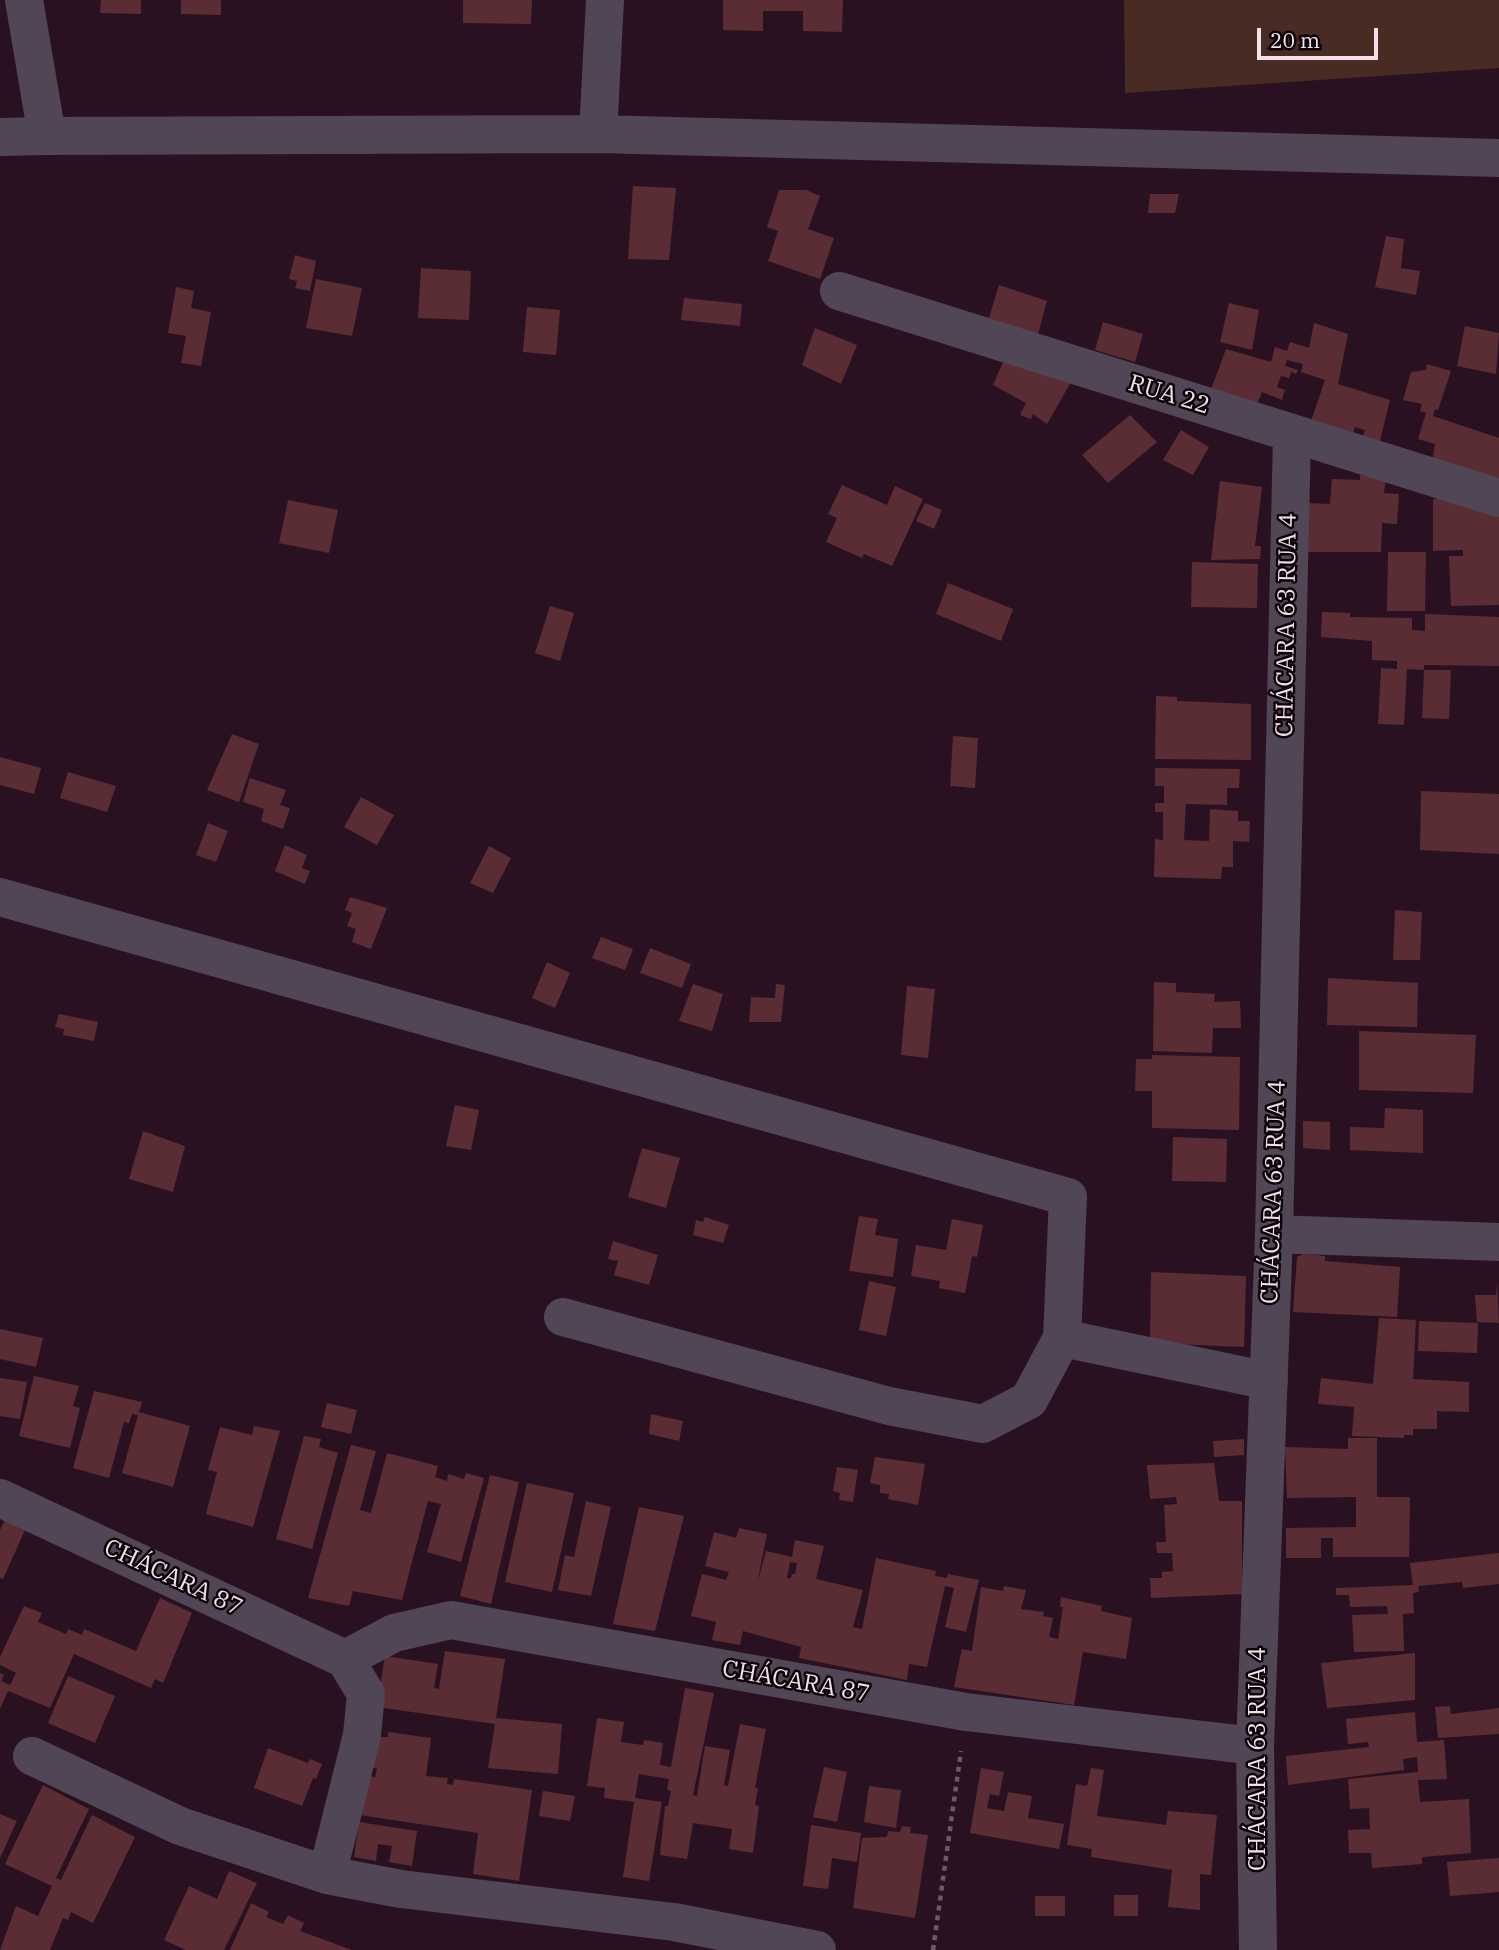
<!DOCTYPE html>
<html>
<head>
<meta charset="utf-8">
<style>
	body { margin:0 }
	#map { position:relative; width:1499px; height:1950px; overflow:hidden; background:#2a1121; font-family:"IBM Plex Serif",serif }
	canvas { display:block }
	.scale { position:absolute; left:1257px; top:28px; width:121px; height:32px; box-sizing:border-box; border:4px solid #f3e0eb; border-top:0; padding-left:9px; font-size:21px; line-height:24px; white-space:nowrap; color:#f3e0eb; -webkit-text-stroke:5px #0c0308; paint-order:stroke }
</style>
</head>
<body>
<div id="map">
<canvas width="1499" height="1950"></canvas>
<div class="scale">20 m</div>
</div>
<script>
const c = document.querySelector('canvas').getContext('2d');
c.lineJoin = 'round';
function paint(path, color) { c.fillStyle = color; c.fill(path, 'evenodd'); }
const poly = rows => new Path2D(rows.map(r => 'M' + r).join(''));
function strokePath(path, color, width, dash) { c.strokeStyle = color; c.lineWidth = width; c.lineCap = dash ? 'butt' : 'round'; c.setLineDash(dash || []); c.stroke(path); }
function label(font, color, halo, rows, align = 'center') {
  c.font = font + ' "IBM Plex Serif",serif'; c.lineWidth = 5; c.setLineDash([]); c.textBaseline = 'middle'; c.strokeStyle = halo; c.fillStyle = color; for (const [text, x, y, turn = 0] of rows) {
    c.save(); c.translate(x, y); c.rotate((+turn || 0) * Math.PI / 180); c.textAlign = isNaN(turn) ? turn : align; if (halo) c.strokeText(text, 0, 0); c.fillText(text, 0, 0); c.restore();
  }
}
const green = poly([
	[1124,0,1499,0,1499,68,1125,93]
]);
const building = poly([
	[101,0,141,0,141,14,100,13],
	[181,0,221,0,221,15,181,14],
	[463,0,532,0,531,24,463,23],
	[723,0,843,0,842,32,803,31,803,11,763,11,763,31,723,30],
	[633,186,676,188,669,260,628,259],
	[779,190,806,190,820,196,808,229,834,238,820,279,768,261,778,231,767,227],
	[1150,194,1179,194,1175,213,1148,213],
	[1386,236,1404,239,1401,268,1420,271,1416,295,1375,287],
	[295,255,316,261,310,291,295,288,297,281,289,279],
	[421,268,471,271,469,320,418,318],
	[316,279,362,288,352,336,306,328],
	[999,285,1047,301,1038,334,988,321],
	[176,287,194,291,191,308,211,312,201,366,181,363,186,336,168,333],
	[684,298,742,304,740,326,681,320],
	[1229,303,1259,310,1252,350,1220,342],
	[527,307,560,310,556,355,523,352],
	[1103,322,1143,334,1135,362,1095,350],
	[1314,323,1348,334,1338,384,1390,400,1379,445,1362,439,1365,430,1355,427,1352,437,1310,424,1325,380,1301,372,1303,364,1287,360,1285,366,1298,370,1296,374,1291,372,1289,378,1281,376,1277,387,1285,390,1282,400,1262,392,1256,407,1210,392,1226,349,1271,362,1275,347,1287,351,1290,342,1309,348],
	[1465,326,1499,333,1496,374,1457,366],
	[815,328,857,345,841,384,802,365],
	[1003,362,1071,382,1047,424,1033,414,1031,419,1020,415,1026,403,993,385],
	[1427,364,1451,371,1438,410,1435,409,1433,416,1499,438,1499,485,1432,463,1435,444,1418,439,1426,413,1420,411,1422,404,1403,400,1411,372,1426,370],
	[1130,415,1157,442,1108,483,1082,455],
	[1181,430,1209,447,1193,475,1163,460],
	[1360,475,1386,477,1384,493,1399,494,1397,524,1382,523,1381,552,1307,552,1307,503,1330,504,1332,479,1360,480],
	[1220,481,1262,487,1255,546,1261,546,1260,559,1211,560],
	[842,485,887,505,895,486,923,499,892,566,864,554,862,558,826,542,837,518,828,514],
	[1433,499,1462,499,1499,508,1499,605,1451,606,1449,556,1463,556,1463,550,1433,551],
	[288,500,338,510,329,553,279,543],
	[925,503,942,510,934,529,916,521],
	[1388,552,1426,552,1425,611,1387,611],
	[1192,562,1258,564,1257,608,1191,607],
	[948,583,1013,609,1001,641,936,614],
	[550,606,574,613,560,661,535,653],
	[1322,612,1350,613,1350,617,1412,618,1412,630,1425,631,1425,614,1499,617,1499,666,1424,665,1424,670,1407,669,1404,725,1378,724,1381,668,1397,669,1397,661,1372,660,1372,641,1321,637],
	[1424,670,1451,670,1449,719,1422,718],
	[1156,696,1177,697,1177,701,1251,704,1251,760,1155,759],
	[232,734,259,744,239,802,207,790],
	[953,736,978,738,975,788,950,786],
	[0,757,41,768,34,794,0,785],
	[1155,768,1240,769,1239,788,1227,788,1227,805,1186,804,1184,840,1209,841,1210,809,1238,811,1238,821,1250,821,1249,842,1233,841,1233,867,1222,867,1221,879,1154,877,1155,839,1163,840,1163,812,1155,812,1155,803,1164,803,1164,786,1155,786],
	[68,772,116,786,107,812,60,798],
	[250,778,286,790,280,805,290,808,283,829,261,821,264,809,243,802],
	[1421,791,1499,794,1499,854,1420,850],
	[361,797,394,815,377,845,344,827],
	[208,823,228,831,216,862,196,855],
	[285,845,307,855,302,868,310,871,305,884,275,871],
	[489,846,511,858,493,893,470,883],
	[350,897,387,908,371,949,352,942,356,929,347,926,352,913,345,910],
	[1395,910,1422,912,1420,960,1393,960],
	[601,937,633,949,625,970,592,958],
	[650,948,691,964,682,988,640,973],
	[547,962,570,973,555,1008,532,998],
	[1328,978,1418,983,1417,1027,1327,1025],
	[1154,982,1176,983,1176,992,1215,994,1214,1002,1240,1001,1241,1028,1213,1028,1212,1053,1153,1051],
	[693,984,723,994,712,1031,679,1021],
	[776,984,785,985,781,1022,749,1022,751,997,775,998],
	[907,986,935,989,928,1058,901,1055],
	[59,1014,98,1022,94,1041,63,1035,64,1029,55,1027],
	[1359,1031,1476,1035,1473,1093,1359,1090],
	[1152,1055,1240,1057,1239,1130,1152,1128,1152,1091,1135,1091,1136,1059,1152,1059],
	[455,1105,479,1110,471,1150,446,1146],
	[1385,1108,1423,1110,1423,1153,1350,1150,1350,1127,1384,1128],
	[1303,1121,1330,1122,1330,1150,1303,1148],
	[143,1131,185,1146,173,1192,129,1179],
	[1173,1137,1227,1139,1226,1182,1172,1181],
	[642,1148,680,1158,666,1208,628,1197],
	[859,1216,878,1219,875,1235,898,1239,893,1277,849,1271],
	[705,1217,729,1225,723,1243,693,1235,696,1220,703,1222],
	[952,1219,983,1225,977,1257,972,1256,965,1293,939,1288,940,1281,911,1276,916,1245,946,1250],
	[613,1241,658,1255,649,1285,614,1275,618,1261,608,1259],
	[1303,1254,1325,1256,1325,1261,1400,1267,1397,1317,1293,1312,1297,1257],
	[1151,1272,1246,1276,1244,1347,1150,1343],
	[869,1281,896,1287,886,1336,859,1330],
	[1497,1283,1499,1323,1477,1322,1475,1295,1496,1295],
	[1379,1318,1416,1320,1413,1379,1469,1382,1469,1412,1437,1411,1437,1429,1413,1429,1413,1435,1404,1435,1404,1438,1352,1436,1354,1407,1318,1404,1321,1378,1373,1384],
	[1419,1321,1478,1323,1477,1353,1418,1351],
	[0,1329,43,1338,36,1367,0,1359],
	[34,1376,79,1386,73,1406,80,1408,70,1448,19,1436],
	[0,1378,27,1382,20,1419,0,1416],
	[94,1391,142,1402,139,1412,190,1426,173,1487,122,1473,138,1415,132,1414,129,1423,124,1422,109,1478,73,1468],
	[327,1403,357,1410,351,1434,321,1427],
	[651,1414,683,1421,679,1441,649,1434],
	[254,1426,280,1431,253,1527,206,1514,217,1472,208,1470,220,1427,252,1435],
	[304,1436,321,1439,319,1447,338,1453,312,1549,276,1539],
	[1348,1438,1377,1438,1377,1497,1410,1497,1409,1557,1333,1557,1333,1538,1321,1538,1321,1558,1286,1558,1286,1528,1356,1527,1356,1497,1287,1498,1285,1447,1348,1449],
	[1244,1439,1244,1455,1214,1457,1213,1441],
	[351,1445,376,1451,360,1510,371,1513,387,1453,438,1466,435,1477,447,1481,448,1474,464,1479,466,1473,484,1478,461,1562,427,1552,441,1504,428,1501,402,1600,353,1591,349,1606,308,1598],
	[875,1457,925,1464,918,1505,888,1499,889,1494,880,1493,880,1485,870,1483],
	[1214,1463,1219,1501,1242,1501,1242,1594,1151,1598,1150,1578,1162,1578,1162,1572,1173,1571,1172,1553,1157,1553,1156,1542,1166,1542,1164,1505,1177,1504,1176,1497,1150,1499,1147,1465],
	[837,1467,858,1470,853,1502,839,1500,840,1493,833,1491],
	[490,1475,519,1482,491,1604,460,1596],
	[527,1483,574,1493,552,1592,505,1582],
	[586,1501,611,1507,591,1596,558,1590,565,1555,574,1557],
	[639,1507,684,1516,655,1631,613,1624],
	[5,1520,25,1530,3,1579,0,1578,0,1530],
	[739,1528,767,1534,757,1584,766,1551,792,1557,795,1540,824,1546,816,1579,863,1590,853,1627,862,1629,876,1558,936,1571,935,1576,947,1578,948,1574,979,1580,966,1632,945,1627,954,1588,945,1586,927,1667,909,1664,907,1680,799,1658,801,1647,743,1631,740,1645,712,1640,716,1622,691,1616,702,1574,726,1580,729,1572,705,1566,714,1532,736,1538],
	[790,1562,797,1563,795,1574,792,1574,791,1578,787,1578],
	[1499,1553,1499,1584,1463,1588,1462,1582,1418,1586,1419,1592,1413,1593,1414,1613,1403,1614,1404,1651,1354,1652,1352,1615,1388,1614,1387,1606,1350,1607,1349,1595,1336,1595,1336,1588,1413,1585,1410,1563],
	[1004,1586,1026,1590,1021,1609,1044,1612,1043,1616,1053,1618,1049,1637,1058,1639,1063,1607,1060,1607,1061,1597,1102,1606,1101,1611,1132,1618,1126,1659,1083,1652,1074,1705,954,1687,962,1649,972,1651,981,1587,1003,1591],
	[160,1598,192,1613,163,1683,155,1679,151,1688,74,1654,50,1708,8,1691,0,1709,0,1673,4,1675,1,1681,10,1685,16,1673,0,1665,0,1657,24,1606,42,1613,38,1622,66,1634,68,1629,82,1635,84,1629,136,1651],
	[445,1651,505,1659,496,1718,562,1724,558,1774,488,1768,495,1724,377,1707,385,1656,438,1664,434,1688,439,1689],
	[1415,1653,1415,1700,1327,1708,1321,1663],
	[68,1676,115,1696,95,1743,48,1723],
	[685,1688,714,1693,693,1795,697,1796,705,1746,730,1750,724,1785,728,1786,740,1724,766,1729,755,1788,758,1788,755,1805,759,1806,753,1853,729,1849,732,1829,693,1823,687,1859,660,1855,665,1806,668,1806,671,1791,667,1790,669,1779,639,1774,635,1798,662,1802,649,1881,623,1877,634,1802,604,1798,605,1788,587,1786,597,1718,624,1722,621,1742,643,1745,644,1740,663,1743,660,1765,671,1767],
	[1450,1706,1451,1714,1499,1708,1499,1734,1438,1738,1435,1707],
	[1415,1712,1417,1742,1444,1740,1447,1779,1418,1780,1420,1802,1469,1799,1471,1853,1422,1857,1422,1864,1372,1868,1371,1853,1349,1853,1348,1830,1370,1829,1369,1808,1350,1809,1348,1779,1418,1772,1417,1757,1403,1759,1404,1770,1288,1785,1286,1756,1369,1747,1368,1742,1348,1744,1346,1719],
	[388,1732,431,1738,426,1776,448,1778,447,1784,453,1785,454,1779,532,1790,519,1881,473,1874,478,1833,360,1815,366,1776,375,1777,377,1768,367,1767,371,1737,388,1737],
	[268,1748,308,1763,310,1759,322,1764,316,1779,313,1778,302,1806,254,1788],
	[824,1767,847,1772,837,1822,813,1817],
	[981,1768,1004,1772,999,1796,990,1794,987,1808,1004,1811,1008,1792,1032,1796,1028,1818,1064,1824,1059,1849,970,1833],
	[1091,1768,1104,1770,1097,1816,1166,1825,1168,1811,1217,1815,1211,1875,1200,1874,1200,1910,1168,1907,1172,1870,1091,1857,1092,1849,1067,1845,1076,1784,1087,1786],
	[43,1785,89,1809,56,1878,61,1880,92,1815,135,1837,93,1923,71,1912,68,1920,63,1918,50,1950,0,1950,16,1906,38,1916,52,1886,5,1864],
	[869,1786,901,1790,896,1828,864,1822],
	[543,1791,575,1796,570,1821,539,1816],
	[0,1814,17,1821,0,1858],
	[359,1822,417,1831,412,1866,389,1862,392,1846,378,1844,376,1861,354,1857],
	[811,1825,861,1833,857,1862,832,1858,828,1889,803,1886],
	[902,1826,911,1827,910,1833,928,1835,915,1918,853,1908,862,1838,887,1837,888,1831,900,1832],
	[1499,1858,1499,1892,1450,1896,1447,1862],
	[229,1871,257,1883,224,1950,186,1950,164,1940,189,1886,217,1899],
	[1114,1895,1138,1895,1138,1916,1114,1916],
	[1035,1896,1065,1896,1065,1916,1035,1916],
	[251,1903,269,1912,266,1917,283,1924,288,1915,304,1923,300,1931,352,1950,230,1950]
]);
const path = poly([
	[933,1950,961,1751]
]);
const minor = poly([
	[24,0,47,136,598,134,1499,158],
	[598,134,605,0],
	[0,137,47,136],
	[839,291,1499,498],
	[0,897,1068,1197,1062,1338,1029,1400,983,1424,889,1406,563,1317],
	[1274,1234,1499,1242],
	[1062,1338,1269,1381],
	[0,1498,345,1659],
	[32,1756,180,1826,327,1875,401,1889,674,1922,817,1950],
	[327,1875,362,1735,366,1694,345,1659,394,1633,451,1620,966,1712,1255,1746],
	[1258,1950,1255,1746,1274,1234,1292,434]
]);
const streetNames = [
	["RUA 22",1169,395,17],
	["CHÁCARA 63 RUA 4",1287,625,-89],
	["CHÁCARA 63 RUA 4",1274,1192,-88],
	["CHÁCARA 87",173,1578,25],
	["CHÁCARA 87",796,1682,10],
	["CHÁCARA 63 RUA 4",1258,1759,-90]
];
paint(green, '#482b23');
paint(building, '#5a2d35');
strokePath(path, '#6e5766', 4.5, [5, 5]);
strokePath(minor, '#514656', 38);
label('24px', '#f3e0eb', '#0c0308', streetNames);
</script>
</body>
</html>
